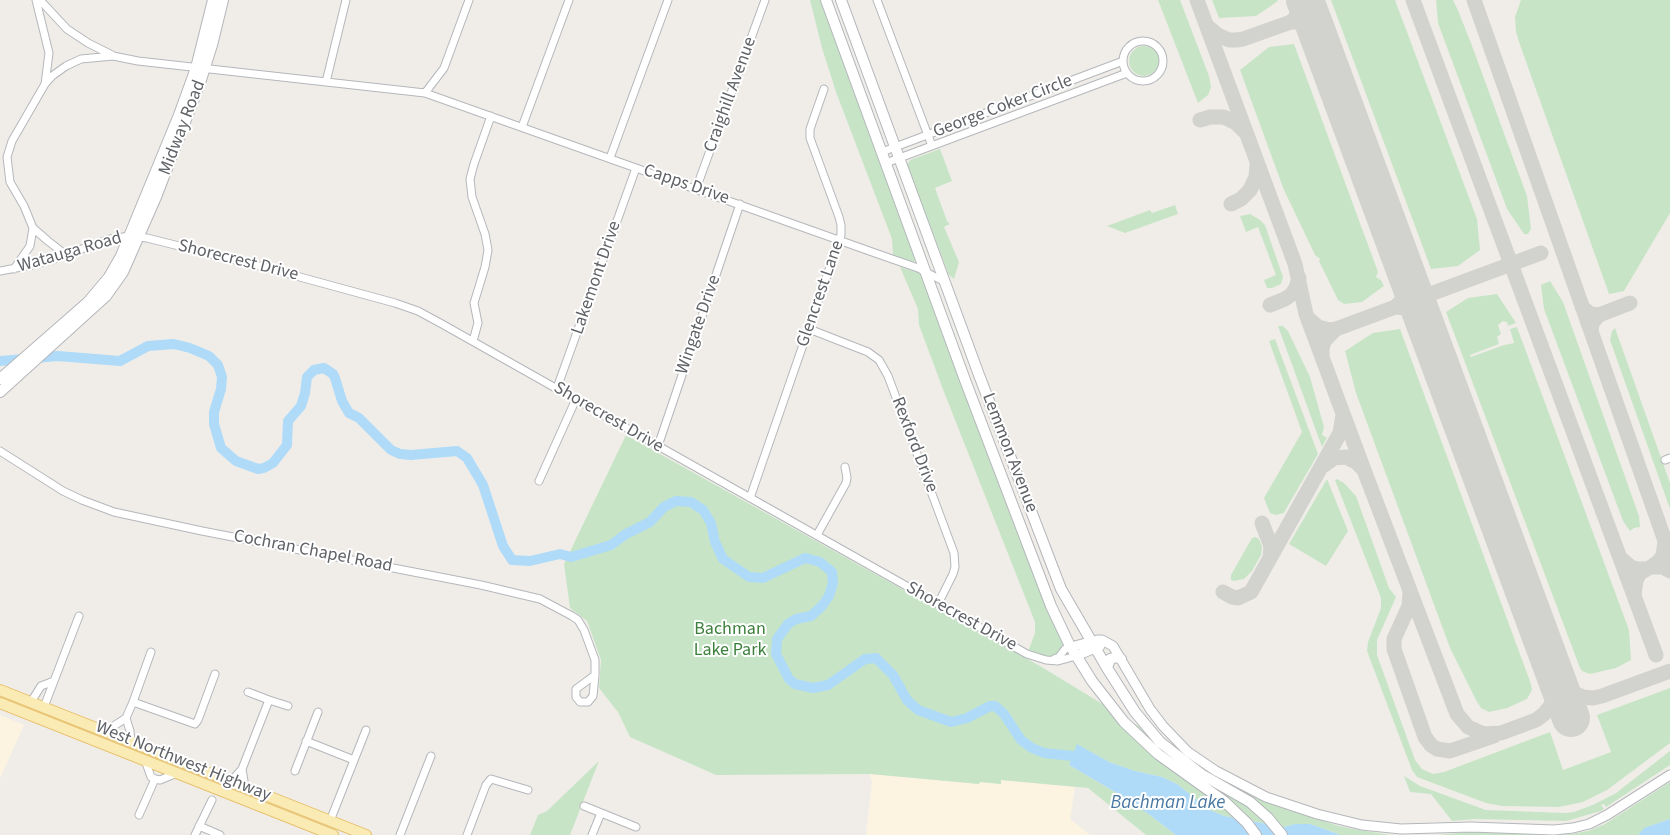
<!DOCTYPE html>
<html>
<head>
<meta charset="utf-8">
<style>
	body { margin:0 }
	canvas { display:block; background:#f0ede8 }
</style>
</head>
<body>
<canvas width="1670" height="835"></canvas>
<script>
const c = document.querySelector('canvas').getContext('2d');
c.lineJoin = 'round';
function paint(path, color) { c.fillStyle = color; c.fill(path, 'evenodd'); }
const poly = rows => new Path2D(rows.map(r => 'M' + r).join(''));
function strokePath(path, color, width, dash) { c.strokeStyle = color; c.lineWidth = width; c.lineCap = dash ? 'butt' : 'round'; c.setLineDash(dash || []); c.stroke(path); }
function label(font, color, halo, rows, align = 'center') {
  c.font = font + ' "Source Sans 3",sans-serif'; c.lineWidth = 4; c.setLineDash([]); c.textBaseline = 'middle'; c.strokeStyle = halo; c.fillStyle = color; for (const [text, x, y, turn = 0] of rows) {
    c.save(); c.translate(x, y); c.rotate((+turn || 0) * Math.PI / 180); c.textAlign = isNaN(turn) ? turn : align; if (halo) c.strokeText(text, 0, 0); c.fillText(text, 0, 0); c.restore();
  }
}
const commercial = poly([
	[0,715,24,725,0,778],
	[870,774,979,784,979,782,1000,784,1001,780,1075,787,1070,819,1090,835,866,835,872,782]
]);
const green = poly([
	[810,0,822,0,916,258,913,263,893,256,892,239,836,92,822,48],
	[1158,0,1180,0,1209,76,1211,87,1208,95,1198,103],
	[1212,0,1277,0,1278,1,1256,16,1219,18],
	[1331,0,1395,0,1477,219,1480,250,1458,266,1431,269],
	[1436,0,1453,0,1457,8,1471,43,1527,196,1531,229,1528,234,1524,234,1507,209,1438,23],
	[1521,0,1670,0,1670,213,1624,291,1609,294,1519,42,1516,32,1515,17],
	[1294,44,1378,272,1376,277,1381,280,1384,286,1362,302,1344,304,1338,300,1319,261,1320,259,1315,255,1284,190,1240,70,1269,47],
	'1129 61a15 15 0 1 1 30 0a15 15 0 1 1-30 0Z',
	[940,149,952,181,935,188,947,221,950,224,944,227,959,262,954,279,949,275,907,165,910,160],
	[1175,205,1178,214,1125,233,1107,226,1150,210,1152,213],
	[1250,214,1260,220,1265,225,1283,277,1281,284,1272,288,1267,288,1264,280,1276,275,1258,227,1246,232,1240,216],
	[900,267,922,274,1033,572,1063,643,1062,651,1053,657,1046,658,1032,654,1029,649,1035,633,1035,622,944,392,919,325,918,309],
	[1550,281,1563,302,1639,516,1640,527,1634,528,1630,531,1623,521,1544,309,1541,285],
	[1497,294,1516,323,1508,326,1507,322,1503,321,1498,325,1501,334,1497,337,1499,344,1470,355,1471,357,1504,345,1514,343,1510,329,1517,327,1629,630,1631,660,1616,668,1590,674,1582,671,1580,668,1446,312,1468,298],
	[1278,326,1283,326,1288,331,1310,377,1324,427,1322,435,1327,438,1322,447],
	[1615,328,1670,483,1670,509,1610,340,1612,331],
	[1400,329,1531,684,1532,690,1527,699,1507,708,1489,712,1481,708,1476,700,1450,648,1356,393,1345,351,1373,333],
	[1275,339,1318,454,1286,509,1284,513,1276,515,1270,513,1264,498,1302,432,1269,341],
	[626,435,1040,666,1262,801,1339,826,1359,830,1391,835,1413,835,1341,835,1310,824,1295,824,1284,827,1224,816,1210,810,1177,784,1162,777,1135,771,1109,762,1078,745,1069,765,1134,803,1176,835,1146,835,1088,788,1001,780,1001,784,980,782,979,784,870,774,716,775,630,737,618,712,599,688,601,660,587,621,570,608,564,564],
	[1327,479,1348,531,1326,566,1289,544],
	[1337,479,1344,483,1356,496,1389,588,1396,597,1377,640,1377,655,1415,760,1422,769,1433,774,1444,772,1550,732,1563,770,1611,752,1597,715,1670,688,1670,743,1607,790,1583,802,1559,807,1502,806,1486,803,1417,777,1412,770,1367,651,1368,642,1381,608,1381,598,1335,480],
	[1255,537,1259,539,1262,547,1261,555,1252,571,1244,579,1234,581,1231,580,1231,575,1252,538],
	[1670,751,1670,765,1606,807,1604,804,1601,805,1604,809,1601,811,1566,821,1475,819,1452,821,1431,794,1410,792,1404,776,1420,786,1486,810,1565,813,1574,812,1595,804,1616,793],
	[599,761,570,835,530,835,538,815,547,811],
	[1670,782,1670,819,1645,828,1638,835,1437,835,1480,831,1541,835,1571,834,1588,831,1605,824]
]);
const water = poly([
	[1077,744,1109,762,1135,771,1162,777,1177,784,1210,810,1224,816,1284,827,1295,824,1310,824,1341,835,1176,835,1134,803,1069,765],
	[1670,819,1670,835,1638,835,1644,828]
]);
const river = poly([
	[0,361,58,356,120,361,148,346,174,344,190,348,209,356,218,365,222,377,221,389,214,412,214,424,221,448,236,461,258,469,264,468,273,463,287,445,288,421,301,406,305,393,307,377,314,370,324,368,333,374,335,378,342,401,349,413,359,418,391,450,400,454,411,455,457,451,467,458,483,485,503,546,512,560,530,561,560,554,571,557,611,545,626,534,650,522,664,507,676,501,691,502,703,510,711,523,715,542,723,559,749,577,763,578,805,558,820,562,832,572,833,583,829,596,822,606,811,616,796,619,788,624,777,639,776,654,789,679,795,684,813,688,828,685,865,659,876,658,893,675,907,700,918,710,951,722,967,718,990,706,995,706,1004,714,1021,740,1032,748,1044,753,1073,756,1084,761]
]);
const taxiway = poly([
	[1197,0,1295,264,1306,314,1364,470,1457,714,1468,727,1484,734,1501,733,1536,720,1544,714,1551,705,1556,689,1555,679,1536,626],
	[1304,0,1301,12,1291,22,1301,22,1313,28,1326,60],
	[1413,0,1656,655],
	[1474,0,1670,555],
	[1207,26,1218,35,1229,40,1236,40,1243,39,1291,22],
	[1200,120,1210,117,1224,117,1236,123,1244,131],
	[1231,204,1241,199,1250,190,1256,177,1257,165],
	[1394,247,1408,286,1404,299,1395,307,1408,308,1417,313,1431,345],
	[1270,305,1285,299,1292,294,1296,288,1299,278],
	[1582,307,1590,314,1599,315,1592,323,1591,332],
	[1599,315,1630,303],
	[1308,318,1318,327,1329,330,1336,329,1324,341,1322,349,1322,356],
	[1336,329,1541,253],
	[1323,466,1334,458,1346,457,1356,462,1364,470],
	[1262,523,1271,546,1270,558],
	[1665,541,1663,556,1658,562,1651,567,1663,567,1670,571],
	[1620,558,1631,567,1637,569,1647,569,1640,573,1636,580,1634,595],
	[1223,592,1232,597,1238,598,1251,592,1340,433,1343,415],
	[1410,593,1409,606,1394,639,1394,649,1425,737,1431,745,1437,749,1450,751,1494,736],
	[1556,673,1562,683,1571,692,1583,697,1593,698,1602,696,1670,671]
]);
const runway = poly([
	[1305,0,1571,718]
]);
const minor = poly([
	[36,0,49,53,45,84],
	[40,0,67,29,88,43,112,55],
	[877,0,932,146],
	'1123 61a20 20 0 1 1 40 0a20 20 0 1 1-40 0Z',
	[326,82,346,0],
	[425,93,444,68,469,0],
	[522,127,569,0],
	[882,152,1123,61],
	[610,158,668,0],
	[886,163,1127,73],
	[696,189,765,0],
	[66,255,48,241,33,228,24,206,10,182,7,157,12,141,45,84,52,76,66,66,81,59,113,56,138,61,425,93,875,253,918,268,945,282],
	[14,269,30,246,33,228],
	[0,271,32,265,51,260,110,239,130,236,147,238,267,268,395,303,418,311,442,324,1027,654,1046,660,1058,661,1076,656],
	[809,329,868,352,879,360,888,376,954,553,955,567,953,574,938,604],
	[473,341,478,323,474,303,485,267,488,250,485,234,472,197,470,179,474,164,491,116],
	[557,388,636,168],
	[658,446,740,204],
	[0,451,63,491,82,500,114,512,202,531,481,585,540,599,572,616,578,620,584,630,595,660,595,675,593,696,588,702,580,702,576,697,576,689,595,675],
	[1665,460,1670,458],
	[539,481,576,399],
	[750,498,841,235,841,225,839,217,810,138,810,129,824,89],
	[817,535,846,483,847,478,845,467],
	[1054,659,1059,657,1065,649,1071,647],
	[248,692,269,700],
	[31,702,41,686,54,681],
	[133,702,195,724,198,720,215,674],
	[44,707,79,616],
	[126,718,130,731,131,741],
	[106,731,126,718,133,702,151,652],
	[306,741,354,760],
	[145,760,151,777,155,779,160,780,177,773],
	[242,769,245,787],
	[295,771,318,712],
	[231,781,242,769,269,700,288,706],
	[584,806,636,827],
	[139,815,155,779],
	[330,821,366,730],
	[199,826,220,835],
	[195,835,212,800],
	[400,835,431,756],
	[467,835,486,785,491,779,528,790],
	[592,835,601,813]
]);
const tertiary = poly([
	[1071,647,1097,640,1102,640,1113,646,1150,709,1163,726,1188,752,1216,771,1266,797,1317,814,1362,825,1401,829,1471,827,1554,830,1573,828,1589,824,1607,815,1670,775],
	[1076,656,1100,646]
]);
const secondary = poly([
	[826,0,965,380,1051,606,1069,644,1092,681,1124,722,1158,754,1225,802,1247,823,1256,835],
	[841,0,979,375,1061,589,1107,668,1135,712,1160,742,1201,774,1250,802,1268,818,1282,835],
	[0,379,88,302,109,277,121,256,179,115,196,68,213,0],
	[0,392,106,296,123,272,156,197,200,83,212,45,223,0],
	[1107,668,1110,659,1117,657,1121,659]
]);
const primary = poly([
	[0,690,366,835],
	[0,703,333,835]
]);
const streetNames = [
	["Craighill Avenue",731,95,-70],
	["George Coker Circle",1003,107,-21],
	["Midway Road",183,128,-69],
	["Capps Drive",686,185,19],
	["Watauga Road",70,253,-16],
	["Shorecrest Drive",238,261,14],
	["Lakemont Drive",597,278,-71],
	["Glencrest Lane",821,294,-71],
	["Wingate Drive",699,325,-71],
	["Shorecrest Drive",608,418,30],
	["Rexford Drive",914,445,69],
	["Lemmon Avenue",1009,453,69],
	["Cochran Chapel Road",313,552,11],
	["Shorecrest Drive",961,617,29],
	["West Northwest Highway",183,762,22]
];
const parkNames = [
	["Bachman",730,630],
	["Lake Park",730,651]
];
const waterNames = [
	["Bachman Lake",1168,804]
];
paint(commercial, '#fcf4e1');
paint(green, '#c7e5c6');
paint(water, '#afdbf9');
strokePath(river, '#afdbf9', 10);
strokePath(taxiway, '#d2d2cf', 15);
strokePath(runway, '#d2d2cf', 38);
strokePath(minor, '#b4b7bb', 9);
strokePath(tertiary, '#b4b7bb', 11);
strokePath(secondary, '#b4b6bb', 12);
strokePath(primary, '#e7bf69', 12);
strokePath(minor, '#fff', 7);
strokePath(tertiary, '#fff', 9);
strokePath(secondary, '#fff', 10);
strokePath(primary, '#f9ebb3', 10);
label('18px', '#5f6266', '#fff', streetNames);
label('18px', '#3c803c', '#fff', parkNames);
label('italic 19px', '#4877a2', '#fff', waterNames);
</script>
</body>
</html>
